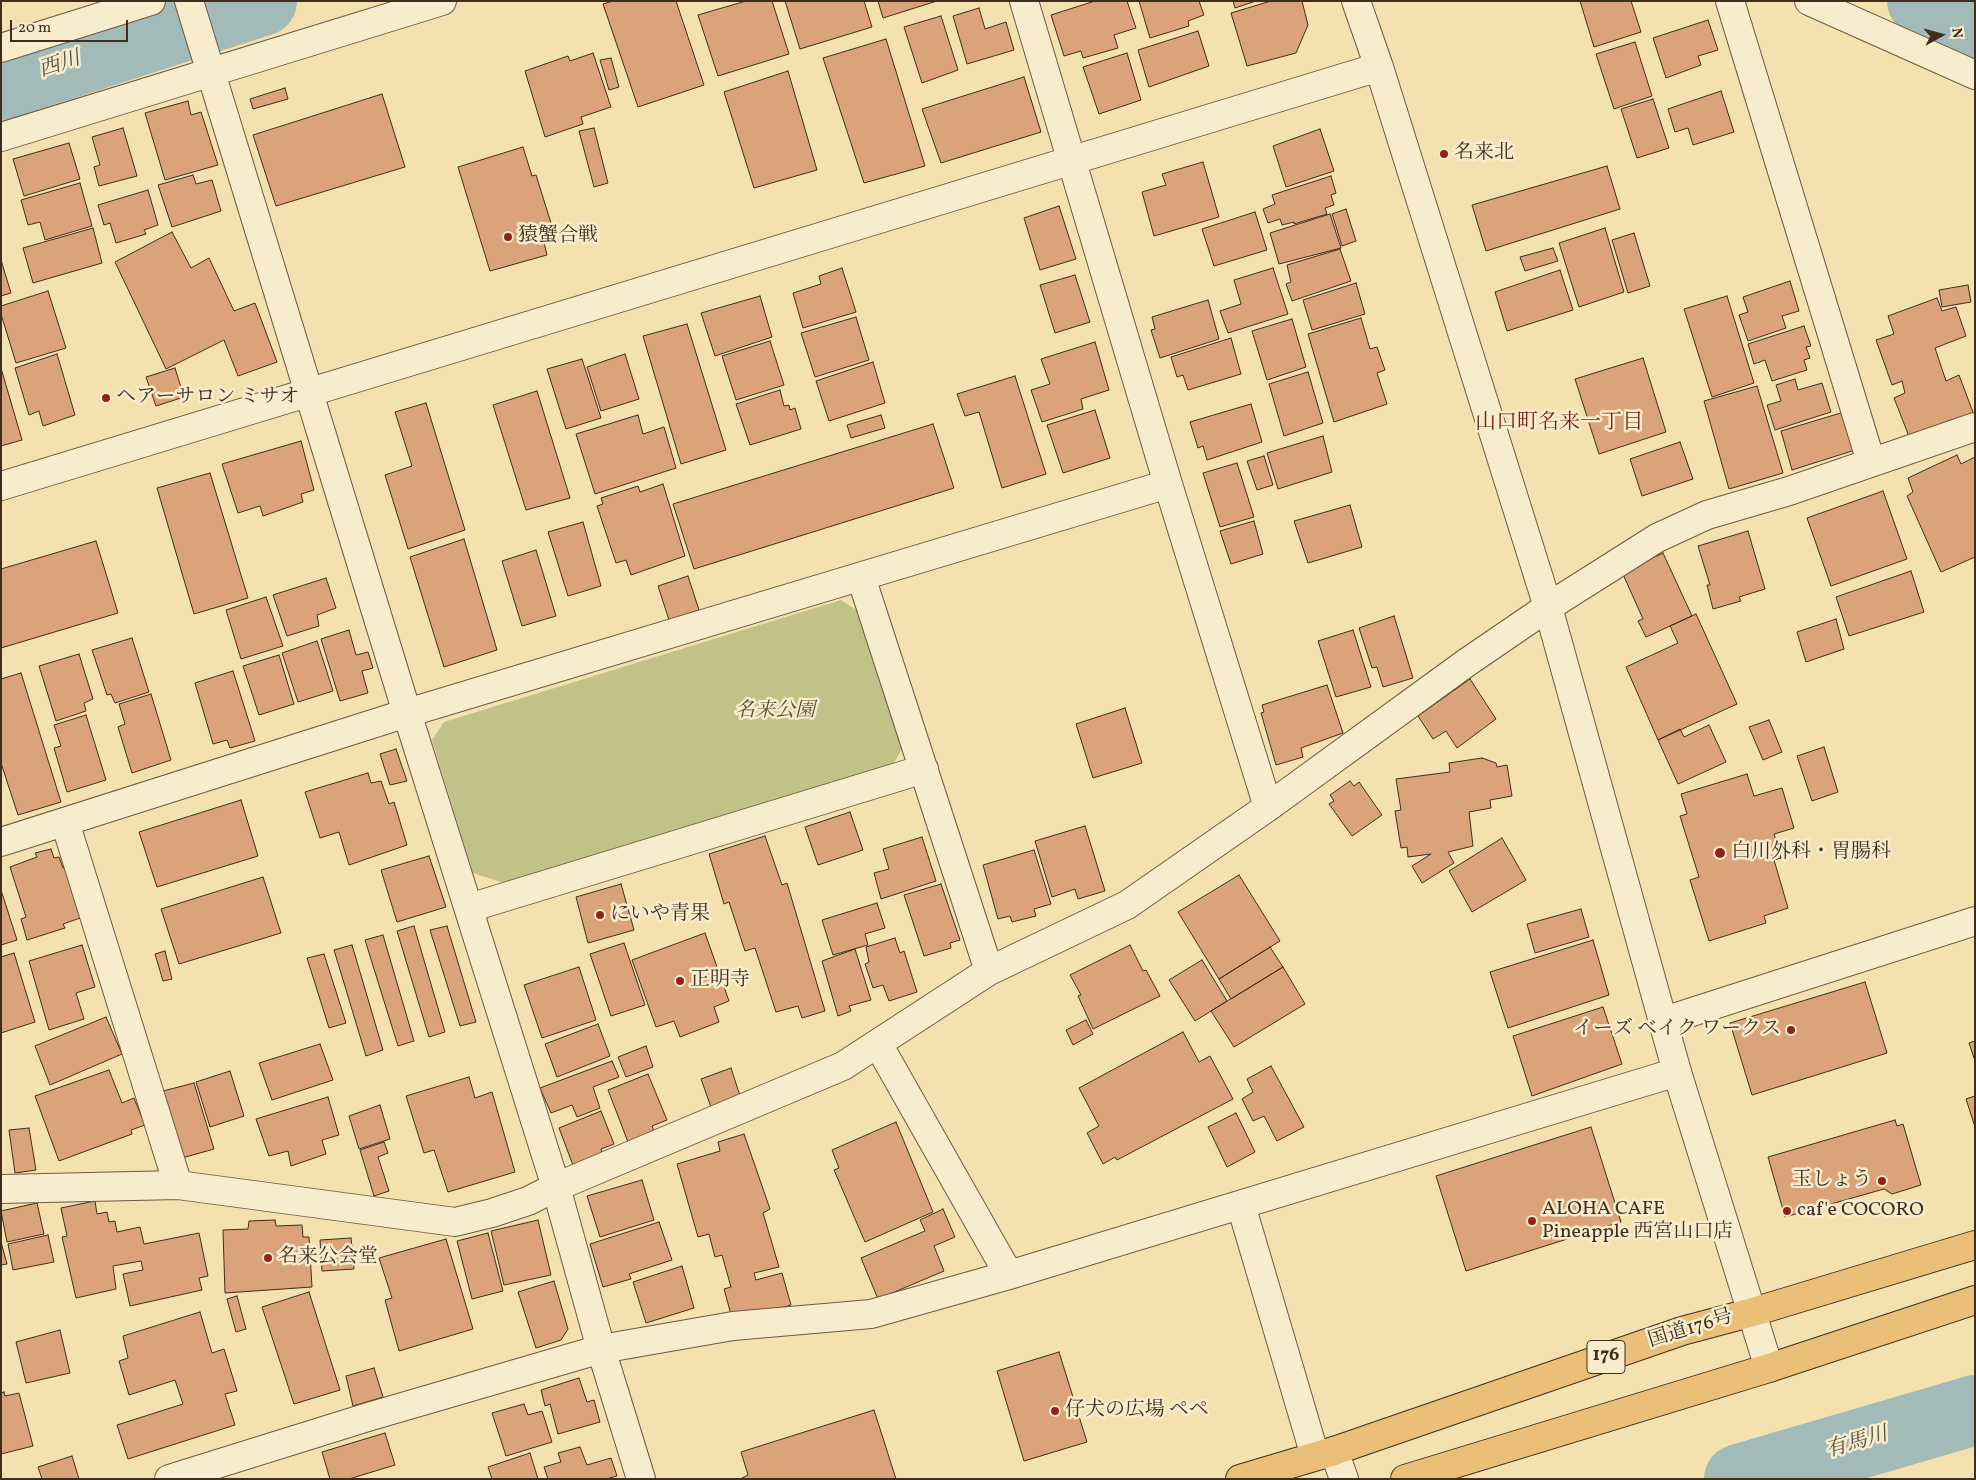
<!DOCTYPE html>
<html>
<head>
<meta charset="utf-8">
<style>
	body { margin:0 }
	#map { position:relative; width:1976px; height:1480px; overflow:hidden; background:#f3e1b0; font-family:Vollkorn,serif }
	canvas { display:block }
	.frame { position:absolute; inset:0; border:2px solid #3f2d1d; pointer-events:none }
	.north { position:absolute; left:1916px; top:10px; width:50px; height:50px; -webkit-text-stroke:4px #f7eccc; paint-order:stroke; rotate:83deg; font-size:14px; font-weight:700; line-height:20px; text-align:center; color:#3f2d1d }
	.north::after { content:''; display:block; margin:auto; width:18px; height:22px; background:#3f2d1d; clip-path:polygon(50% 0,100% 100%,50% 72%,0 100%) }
	.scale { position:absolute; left:10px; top:20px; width:118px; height:22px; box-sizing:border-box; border:2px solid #3f2d1d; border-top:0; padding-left:6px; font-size:15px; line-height:18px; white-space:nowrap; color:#3f2d1d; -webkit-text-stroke:4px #f7eccc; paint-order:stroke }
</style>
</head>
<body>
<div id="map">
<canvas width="1976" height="1480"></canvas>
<div class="frame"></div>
<div class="north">N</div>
<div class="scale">20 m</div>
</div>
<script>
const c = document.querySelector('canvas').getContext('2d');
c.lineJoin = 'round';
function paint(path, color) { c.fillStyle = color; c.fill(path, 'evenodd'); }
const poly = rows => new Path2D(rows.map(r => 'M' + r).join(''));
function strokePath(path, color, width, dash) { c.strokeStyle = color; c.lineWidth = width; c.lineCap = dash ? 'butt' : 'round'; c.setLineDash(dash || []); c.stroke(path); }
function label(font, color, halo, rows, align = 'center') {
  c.font = font + ' Vollkorn,"Noto Serif JP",serif'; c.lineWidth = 5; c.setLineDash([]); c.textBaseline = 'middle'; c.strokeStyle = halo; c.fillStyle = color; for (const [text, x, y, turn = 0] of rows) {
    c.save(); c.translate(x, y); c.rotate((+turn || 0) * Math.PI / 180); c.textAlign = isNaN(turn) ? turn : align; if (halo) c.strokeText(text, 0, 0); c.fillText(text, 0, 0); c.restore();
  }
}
const green = poly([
	[841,600,862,614,903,747,891,768,507,884,473,873,432,740,444,722]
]);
const river = poly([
	[1922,1,1975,25],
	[1,85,262,1],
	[1739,1479,1975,1410]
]);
const building = poly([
	[613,1,676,1,704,85,638,107,603,4,613,1],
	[746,1,772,1,789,54,718,76,698,15,746,1],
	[785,1,864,1,872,27,800,49,785,1],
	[878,1,937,1,883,18,878,1],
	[1095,1,1127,1,1136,28,1114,35,1118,48,1083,58,1081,51,1064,56,1051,15,1095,1],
	[1139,1,1199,1,1204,15,1188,21,1189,26,1150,38,1139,1],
	[1233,1,1256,1,1235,8,1233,1],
	[1271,1,1302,1,1308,25,1296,53,1247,66,1231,13,1271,1],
	[1580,1,1631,1,1641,32,1594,47,1580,1],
	[979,8,985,29,1006,22,1014,50,967,64,953,16,979,8],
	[941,16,958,70,922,83,904,27,941,16],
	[1708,20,1718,50,1698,56,1701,65,1666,78,1653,38,1708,20],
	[1198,31,1209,66,1149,87,1138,50,1198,31],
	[886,39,925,166,864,183,823,58,886,39],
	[1635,42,1652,96,1614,109,1596,54,1635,42],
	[593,53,611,107,581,117,583,124,545,137,525,71,568,56,570,61,593,53],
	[1127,53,1141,100,1099,114,1083,67,1127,53],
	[611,58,619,87,609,90,600,60,611,58],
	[788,71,817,170,754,188,724,92,788,71],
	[1024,77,1041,132,941,163,922,109,1024,77],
	[285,88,288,99,253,109,250,99,285,88],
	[1721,91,1734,132,1693,145,1688,128,1675,132,1668,109,1721,91],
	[382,94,405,167,276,206,253,135,382,94],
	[1653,99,1669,148,1637,158,1621,109,1653,99],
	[188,101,191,115,201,112,218,165,165,180,145,113,188,101],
	[123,128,137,176,99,186,94,167,100,165,92,137,123,128],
	[594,128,608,183,594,187,579,131,594,128],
	[1320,129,1334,171,1286,187,1273,146,1320,129],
	[69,143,80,179,24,196,13,159,69,143],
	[523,147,532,176,536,175,551,223,540,226,547,255,490,271,458,167,523,147],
	[1203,162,1219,217,1154,236,1142,192,1166,185,1162,174,1203,162],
	[1607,166,1620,209,1486,251,1472,205,1607,166],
	[193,175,196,184,212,180,221,211,172,227,158,185,193,175],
	[1331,176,1336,193,1331,195,1334,205,1325,208,1327,214,1294,224,1294,222,1282,225,1280,219,1268,223,1263,209,1275,204,1272,195,1331,176],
	[80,183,92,226,45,240,40,222,28,225,21,200,80,183],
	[148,190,158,225,144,230,146,234,116,243,110,223,104,225,98,205,148,190],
	[1059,206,1076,259,1040,270,1024,218,1059,206],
	[1346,209,1356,241,1342,246,1332,214,1346,209],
	[1255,212,1267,250,1214,266,1202,229,1255,212],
	[1330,214,1341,248,1279,264,1270,233,1330,214],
	[93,228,102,263,33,283,23,248,93,228],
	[1605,228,1624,292,1579,307,1559,243,1605,228],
	[172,232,191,268,209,258,234,311,255,303,277,362,238,376,224,340,166,369,115,262,172,232],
	[1634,233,1650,286,1628,293,1612,240,1634,233],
	[1553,248,1558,261,1525,271,1520,257,1553,248],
	[1340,249,1351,281,1292,301,1286,284,1291,282,1287,265,1340,249],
	[1,260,11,293,1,296,1,260],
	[842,268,856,312,803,328,793,293,821,284,819,276,842,268],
	[1273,268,1288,314,1228,333,1220,311,1241,304,1234,280,1273,268],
	[1560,270,1573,310,1507,331,1495,292,1560,270],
	[1075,275,1090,322,1055,333,1040,285,1075,275],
	[1790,281,1799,311,1782,316,1786,328,1748,341,1739,315,1748,312,1743,297,1790,281],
	[1356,283,1365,314,1312,330,1303,300,1356,283],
	[1968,285,1971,302,1942,307,1939,290,1968,285],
	[48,291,66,348,16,363,1,314,1,306,48,291],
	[760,296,772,337,715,356,701,313,760,296],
	[1727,296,1754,383,1712,397,1684,309,1727,296],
	[1937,298,1942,311,1956,307,1966,336,1935,348,1946,381,1959,375,1974,415,1910,439,1894,398,1905,393,1902,381,1892,385,1876,340,1894,334,1888,316,1937,298],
	[1208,300,1219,339,1160,358,1151,330,1155,329,1152,317,1208,300],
	[856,317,869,360,815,377,801,333,856,317],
	[1361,318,1370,349,1377,347,1385,370,1377,373,1387,404,1334,422,1308,334,1361,318],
	[1292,319,1306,367,1267,380,1252,331,1292,319],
	[687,324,726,450,681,464,643,336,687,324],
	[1804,326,1811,346,1806,347,1810,358,1804,360,1807,370,1772,381,1765,360,1754,364,1748,344,1804,326],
	[1231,338,1241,374,1188,390,1183,375,1177,377,1171,357,1231,338],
	[770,341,784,385,736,400,722,356,770,341],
	[1095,342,1109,390,1081,399,1083,409,1042,422,1031,390,1050,384,1041,359,1095,342],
	[57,354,75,415,43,426,39,411,29,415,15,368,57,354],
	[625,354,639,399,601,411,587,367,625,354],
	[1643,358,1666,432,1599,454,1575,379,1643,358],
	[582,359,601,418,566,429,547,369,582,359],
	[873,362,885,403,829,421,816,381,873,362],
	[1,368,22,440,1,446,1,368],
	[175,368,184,397,156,406,146,377,175,368],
	[1308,372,1323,423,1284,436,1269,384,1308,372],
	[1015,376,1046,474,1002,488,979,412,965,416,957,394,1015,376],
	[1795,379,1798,390,1822,383,1831,412,1775,430,1767,405,1781,401,1776,385,1795,379],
	[1757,386,1783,473,1729,489,1704,401,1757,386],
	[780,390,784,406,789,405,790,410,795,408,801,429,750,445,736,404,780,390],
	[537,391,570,498,526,510,493,405,537,391],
	[426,403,465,530,408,549,385,475,412,466,395,412,426,403],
	[1251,404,1262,442,1207,460,1203,446,1198,448,1190,422,1251,404],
	[1095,410,1110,458,1063,473,1047,425,1095,410],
	[1844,412,1855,450,1792,470,1781,431,1844,412],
	[638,415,643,434,664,427,676,468,595,494,576,434,638,415],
	[881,415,885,428,851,438,847,425,881,415],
	[933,424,954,488,694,569,673,504,933,424],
	[1323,436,1332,472,1278,489,1267,453,1323,436],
	[301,441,314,490,301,494,303,502,263,516,260,506,238,513,222,464,301,441],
	[1680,442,1693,479,1642,496,1630,459,1680,442],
	[1957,455,1961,464,1975,457,1975,557,1941,572,1907,496,1913,492,1908,478,1957,455],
	[1264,456,1273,485,1257,490,1247,461,1264,456],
	[1237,463,1254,517,1220,527,1203,473,1237,463],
	[210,473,248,598,194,614,157,488,210,473],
	[663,484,685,556,631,575,626,560,616,563,597,506,603,504,601,498,638,486,640,492,663,484],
	[1883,491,1907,559,1831,586,1807,518,1883,491],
	[1350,505,1362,547,1308,563,1294,521,1350,505],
	[1254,521,1263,554,1231,564,1220,531,1254,521],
	[583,522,601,586,568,596,548,532,583,522],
	[1748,531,1765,589,1739,597,1741,601,1713,609,1707,585,1710,585,1698,546,1748,531],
	[464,539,497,650,444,667,410,557,464,539],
	[96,541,118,613,1,648,1,569,96,541],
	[536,550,556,616,522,626,502,561,536,550],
	[1663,553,1692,616,1646,637,1638,621,1643,619,1622,572,1663,553],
	[1911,571,1924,612,1849,636,1836,597,1911,571],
	[688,576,699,610,669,620,658,586,688,576],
	[326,578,336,608,317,615,319,626,287,636,273,595,326,578],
	[266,597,283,646,241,659,226,610,266,597],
	[1696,614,1737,704,1658,740,1626,667,1678,643,1670,626,1696,614],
	[1394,616,1413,678,1383,687,1377,667,1372,668,1359,628,1394,616],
	[1836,619,1844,649,1806,662,1797,632,1836,619],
	[349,630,356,655,368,652,373,668,362,671,368,693,340,701,321,639,349,630],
	[1353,630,1371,687,1336,697,1318,641,1353,630],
	[132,638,149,692,115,703,111,694,107,695,92,650,132,638],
	[317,641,333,691,298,702,282,653,317,641],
	[79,654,93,699,84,703,86,711,56,721,39,666,79,654],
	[279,655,294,704,259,715,243,666,279,655],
	[233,671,255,741,230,748,227,740,213,744,195,683,233,671],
	[21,673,61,802,18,815,1,763,1,679,21,673],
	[1470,679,1496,719,1457,748,1446,731,1433,739,1418,716,1470,679],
	[1327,685,1343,733,1301,748,1303,757,1276,765,1261,713,1264,712,1262,705,1327,685],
	[151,694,171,760,132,773,118,727,125,724,119,704,151,694],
	[1125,708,1142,763,1093,778,1076,724,1125,708],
	[86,715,106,780,67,792,54,748,61,746,54,725,86,715],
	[1769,720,1782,752,1763,760,1749,727,1769,720],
	[1709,725,1726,762,1678,784,1658,740,1680,729,1684,737,1709,725],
	[1824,747,1838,792,1812,801,1797,756,1824,747],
	[396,749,407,781,390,785,380,754,396,749],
	[1482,758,1496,763,1497,767,1507,765,1512,796,1490,800,1491,808,1469,812,1473,846,1448,852,1454,863,1422,883,1412,866,1431,854,1408,857,1407,847,1401,848,1395,811,1401,810,1396,779,1450,772,1449,763,1482,758],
	[368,773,371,783,381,781,389,804,394,802,407,845,349,865,339,832,320,838,305,792,368,773],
	[1747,774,1754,796,1782,788,1794,828,1774,834,1781,858,1774,860,1788,908,1764,916,1766,923,1709,941,1690,880,1699,877,1680,816,1687,814,1681,794,1747,774],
	[1350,781,1354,786,1359,782,1382,815,1352,836,1329,804,1334,801,1330,795,1350,781],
	[241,800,258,856,157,887,139,832,241,800],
	[850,812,863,850,818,865,805,827,850,812],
	[1085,826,1105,891,1078,899,1075,889,1052,897,1035,841,1085,826],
	[765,836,782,885,787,883,825,1011,802,1018,798,1006,776,1012,755,948,745,951,729,902,724,904,709,854,765,836],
	[922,837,936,881,881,899,874,873,889,869,883,849,922,837],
	[1502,838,1526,880,1472,912,1449,871,1502,838],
	[51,849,54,858,59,857,63,868,68,866,83,917,63,924,65,928,27,940,21,919,26,917,10,867,37,857,35,853,51,849],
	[1034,850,1051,904,1034,909,1036,916,1012,922,1010,916,998,919,983,865,1034,850],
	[429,856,446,907,397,922,381,870,429,856],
	[1239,875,1280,941,1219,979,1178,912,1239,875],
	[263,877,281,933,179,964,161,909,263,877],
	[621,884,634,930,588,943,576,897,621,884],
	[941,884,960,940,950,943,951,948,924,956,904,895,941,884],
	[1,890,17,940,1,945,1,890],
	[877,903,885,928,865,934,868,945,833,955,822,920,877,903],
	[1581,909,1589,937,1535,953,1527,924,1581,909],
	[414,926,445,1032,429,1037,397,931,414,926],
	[447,926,476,1022,460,1026,430,930,447,926],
	[705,933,729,1001,714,1007,719,1022,680,1037,674,1021,656,1027,632,960,705,933],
	[383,935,414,1041,398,1046,365,940,383,935],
	[895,938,900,953,904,951,917,992,889,1001,883,985,873,988,865,964,869,962,866,947,895,938],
	[1593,940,1609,995,1508,1028,1490,972,1593,940],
	[624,943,645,1005,611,1016,590,954,624,943],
	[82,945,95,987,76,993,84,1019,49,1030,29,961,82,945],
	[352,945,383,1050,366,1056,334,950,352,945],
	[1130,945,1143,971,1146,970,1160,996,1093,1029,1078,996,1081,995,1070,975,1130,945],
	[1270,947,1283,967,1231,999,1219,979,1270,947],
	[855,949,871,1000,849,1006,851,1011,838,1016,822,961,855,949],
	[165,951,172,979,163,981,155,954,165,951],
	[14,953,35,1022,1,1033,1,957,14,953],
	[324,954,346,1023,329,1028,307,958,324,954],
	[1202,960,1227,1001,1195,1021,1169,980,1202,960],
	[579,967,596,1020,542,1038,524,985,579,967],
	[1283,967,1305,1004,1234,1047,1211,1011,1283,967],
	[1865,982,1887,1053,1752,1095,1730,1023,1865,982],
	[1603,1007,1622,1064,1532,1096,1513,1036,1603,1007],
	[106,1017,122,1054,50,1085,35,1046,106,1017],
	[1086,1020,1093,1034,1073,1045,1066,1030,1086,1020],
	[598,1024,610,1056,557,1077,545,1044,598,1024],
	[1183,1032,1199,1062,1210,1056,1233,1099,1117,1160,1115,1157,1103,1164,1087,1133,1099,1126,1079,1088,1183,1032],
	[1975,1041,1975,1061,1969,1043,1975,1041],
	[320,1044,333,1080,272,1100,259,1063,320,1044],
	[646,1046,653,1067,626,1077,618,1057,646,1046],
	[612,1061,619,1077,593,1087,600,1108,577,1117,572,1105,551,1113,540,1088,612,1061],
	[1271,1066,1304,1127,1277,1141,1264,1116,1253,1121,1242,1099,1253,1092,1247,1079,1271,1066],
	[731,1068,741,1099,712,1110,701,1079,731,1068],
	[109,1070,122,1103,134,1098,145,1125,131,1130,132,1134,59,1161,35,1096,109,1070],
	[230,1071,244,1116,210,1127,196,1082,230,1071],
	[648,1074,667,1120,652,1126,654,1131,628,1142,608,1090,648,1074],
	[469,1077,475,1098,492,1092,515,1172,448,1192,434,1150,424,1153,406,1096,469,1077],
	[194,1083,214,1149,182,1158,163,1091,194,1083],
	[1975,1096,1975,1127,1966,1099,1975,1096],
	[328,1097,339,1135,322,1140,326,1154,291,1166,288,1151,269,1156,256,1119,328,1097],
	[380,1105,390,1139,359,1149,349,1116,380,1105],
	[601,1111,614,1144,601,1149,603,1156,574,1168,559,1128,601,1111],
	[1236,1113,1255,1152,1227,1167,1208,1127,1236,1113],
	[1895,1120,1897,1126,1903,1124,1921,1185,1892,1194,1884,1189,1785,1217,1768,1157,1895,1120],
	[896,1122,933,1212,865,1242,834,1170,839,1168,832,1150,896,1122],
	[1591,1127,1621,1222,1466,1271,1436,1176,1591,1127],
	[29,1128,36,1170,15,1173,9,1130,29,1128],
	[744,1134,770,1209,763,1213,779,1267,754,1273,756,1280,782,1273,791,1305,733,1322,724,1289,731,1287,722,1255,715,1257,709,1234,698,1237,677,1164,720,1151,718,1142,744,1134],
	[384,1142,388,1153,378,1157,389,1191,374,1196,360,1150,384,1142],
	[642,1180,654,1220,600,1237,587,1196,642,1180],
	[95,1201,97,1214,107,1212,109,1222,115,1221,117,1232,140,1227,144,1244,199,1233,208,1276,199,1278,202,1290,130,1306,123,1274,143,1270,141,1261,113,1266,116,1289,76,1298,62,1237,67,1236,61,1208,95,1201],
	[37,1203,44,1234,7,1242,1,1211,37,1203],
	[943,1209,955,1237,934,1246,944,1271,878,1299,861,1258,925,1231,920,1220,943,1209],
	[275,1220,276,1226,302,1225,303,1237,309,1237,312,1287,225,1293,223,1230,248,1229,249,1221,275,1220],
	[538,1220,551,1275,504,1285,491,1231,538,1220],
	[659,1222,672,1260,629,1274,631,1279,603,1287,590,1244,659,1222],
	[488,1233,503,1291,472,1299,457,1241,488,1233],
	[48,1235,54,1262,13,1270,8,1244,48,1235],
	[351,1238,354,1269,322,1271,320,1240,351,1238],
	[446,1239,473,1329,399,1351,385,1300,392,1298,379,1258,446,1239],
	[1,1242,7,1264,1,1265,1,1242],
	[682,1266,694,1308,646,1323,633,1282,682,1266],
	[554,1281,568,1329,561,1340,536,1348,518,1292,554,1281],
	[309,1292,340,1390,294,1404,262,1307,309,1292],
	[237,1296,246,1329,236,1332,227,1299,237,1296],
	[200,1312,212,1353,224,1349,237,1391,225,1394,235,1425,128,1459,117,1425,183,1404,175,1380,129,1395,119,1361,128,1358,123,1336,200,1312],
	[60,1330,70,1373,26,1383,16,1342,60,1330],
	[1059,1352,1087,1442,1024,1461,997,1371,1059,1352],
	[374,1368,383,1397,353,1406,346,1376,374,1368],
	[579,1378,587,1402,594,1400,600,1422,558,1434,550,1404,545,1406,541,1390,579,1378],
	[4,1392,5,1396,19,1393,33,1446,1,1454,1,1393,4,1392],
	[524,1404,528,1415,542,1411,552,1442,506,1456,492,1413,524,1404],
	[874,1410,896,1479,740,1479,748,1475,741,1452,874,1410],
	[385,1433,395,1465,349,1479,330,1479,322,1452,385,1433],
	[580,1447,587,1465,611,1458,617,1476,606,1479,548,1479,544,1467,561,1462,558,1453,580,1447],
	[530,1453,538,1479,492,1479,488,1467,530,1453],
	[72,1456,79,1479,42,1479,38,1467,72,1456]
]);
const minor = poly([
	[189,1,407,713,556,1187,601,1349,641,1479],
	[1024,1,1168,484,1268,807],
	[1730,1,1871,462],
	[1809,1,1975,75],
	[1,48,151,1],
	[1,137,442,1],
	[861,577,989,971],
	[65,822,178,1185],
	[1,842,407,713,1168,484],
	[469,908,924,769],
	[1664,1021,1975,921],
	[878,1044,1009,1275],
	[1,1189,178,1185,455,1222,492,1213,528,1201,556,1187,843,1066,989,971,1127,905,1268,807,1466,663,1548,607,1657,538,1707,515,1789,491,1975,427],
	[1241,1205,1315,1456],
	[1334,1451,1344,1479],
	[169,1479,368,1417,601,1349,733,1326,871,1314,1009,1275,1677,1072]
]);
const tertiary = poly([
	[1356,1,1379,67,1548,607,1677,1072,1769,1368],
	[1,486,1379,67]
]);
const trunk = poly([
	[1240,1479,1334,1451,1682,1331,1753,1312,1975,1245],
	[1405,1479,1769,1368,1975,1300]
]);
const markers = [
	[1444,154,5,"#8f2418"],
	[508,237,5,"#8f2418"],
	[106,398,5,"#8f2418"],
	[1720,853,6,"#8f2418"],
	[600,915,5,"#8f2418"],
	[680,981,5,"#8f2418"],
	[1791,1030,5,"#8f2418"],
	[1882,1181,5,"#8f2418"],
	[1787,1211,5,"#8f2418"],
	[1532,1221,5,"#8f2418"],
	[268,1258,5,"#8f2418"],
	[1055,1411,5,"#8f2418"]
];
const shields = [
	[1606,1357,38]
];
const shieldNames = [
	["176",1606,1357]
];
const poiNames = [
	["名来北",1454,154],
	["猿蟹合戦",518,237],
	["ヘアーサロン ミサオ",116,398],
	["白川外科・胃腸科",1731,853],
	["にいや青果",610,915],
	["正明寺",690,981],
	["イーズ ベイク ワークス",1781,1030,"right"],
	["玉しょう",1872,1181,"right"],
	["ALOHA CAFE",1542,1210],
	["Pineapple 西宮山口店",1542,1233],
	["caf'e COCORO",1797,1211],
	["名来公会堂",278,1258],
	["仔犬の広場 ペペ",1065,1411]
];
const parkNames = [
	["名来公園",775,712]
];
const streetNames = [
	["国道176号",1691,1330,-17]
];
const waterNames = [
	["西川",60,66,-18],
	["有馬川",1857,1444,-16]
];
const neighbourhoodNames = [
	["山口町名来一丁目",1559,424]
];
paint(green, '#c2c187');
strokePath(river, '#a2bab8', 70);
paint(building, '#dba37a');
strokePath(building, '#3f2d1d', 1);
strokePath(minor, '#6c5a42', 30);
strokePath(tertiary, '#6c5a42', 30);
strokePath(trunk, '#3f2d1d', 30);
strokePath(minor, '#f7eccc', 28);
strokePath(tertiary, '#f7eccc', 28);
strokePath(trunk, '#eac078', 28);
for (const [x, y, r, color] of markers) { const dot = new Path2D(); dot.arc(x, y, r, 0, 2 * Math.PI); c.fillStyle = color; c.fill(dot); strokePath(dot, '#f7eccc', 2); }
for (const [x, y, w] of shields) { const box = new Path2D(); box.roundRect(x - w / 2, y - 16.5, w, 33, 4); c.fillStyle = '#f7eccc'; c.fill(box); strokePath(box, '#3f2d1d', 1); }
label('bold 19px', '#3f2d1d', null, shieldNames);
label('20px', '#3f2d1d', '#f7eccc', poiNames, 'left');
label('italic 20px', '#594b32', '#f7eccc', parkNames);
label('20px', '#3f2d1d', '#f7eccc', streetNames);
label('italic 21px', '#585044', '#f7eccc', waterNames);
label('21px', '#7a1f14', '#f7eccc', neighbourhoodNames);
</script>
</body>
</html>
